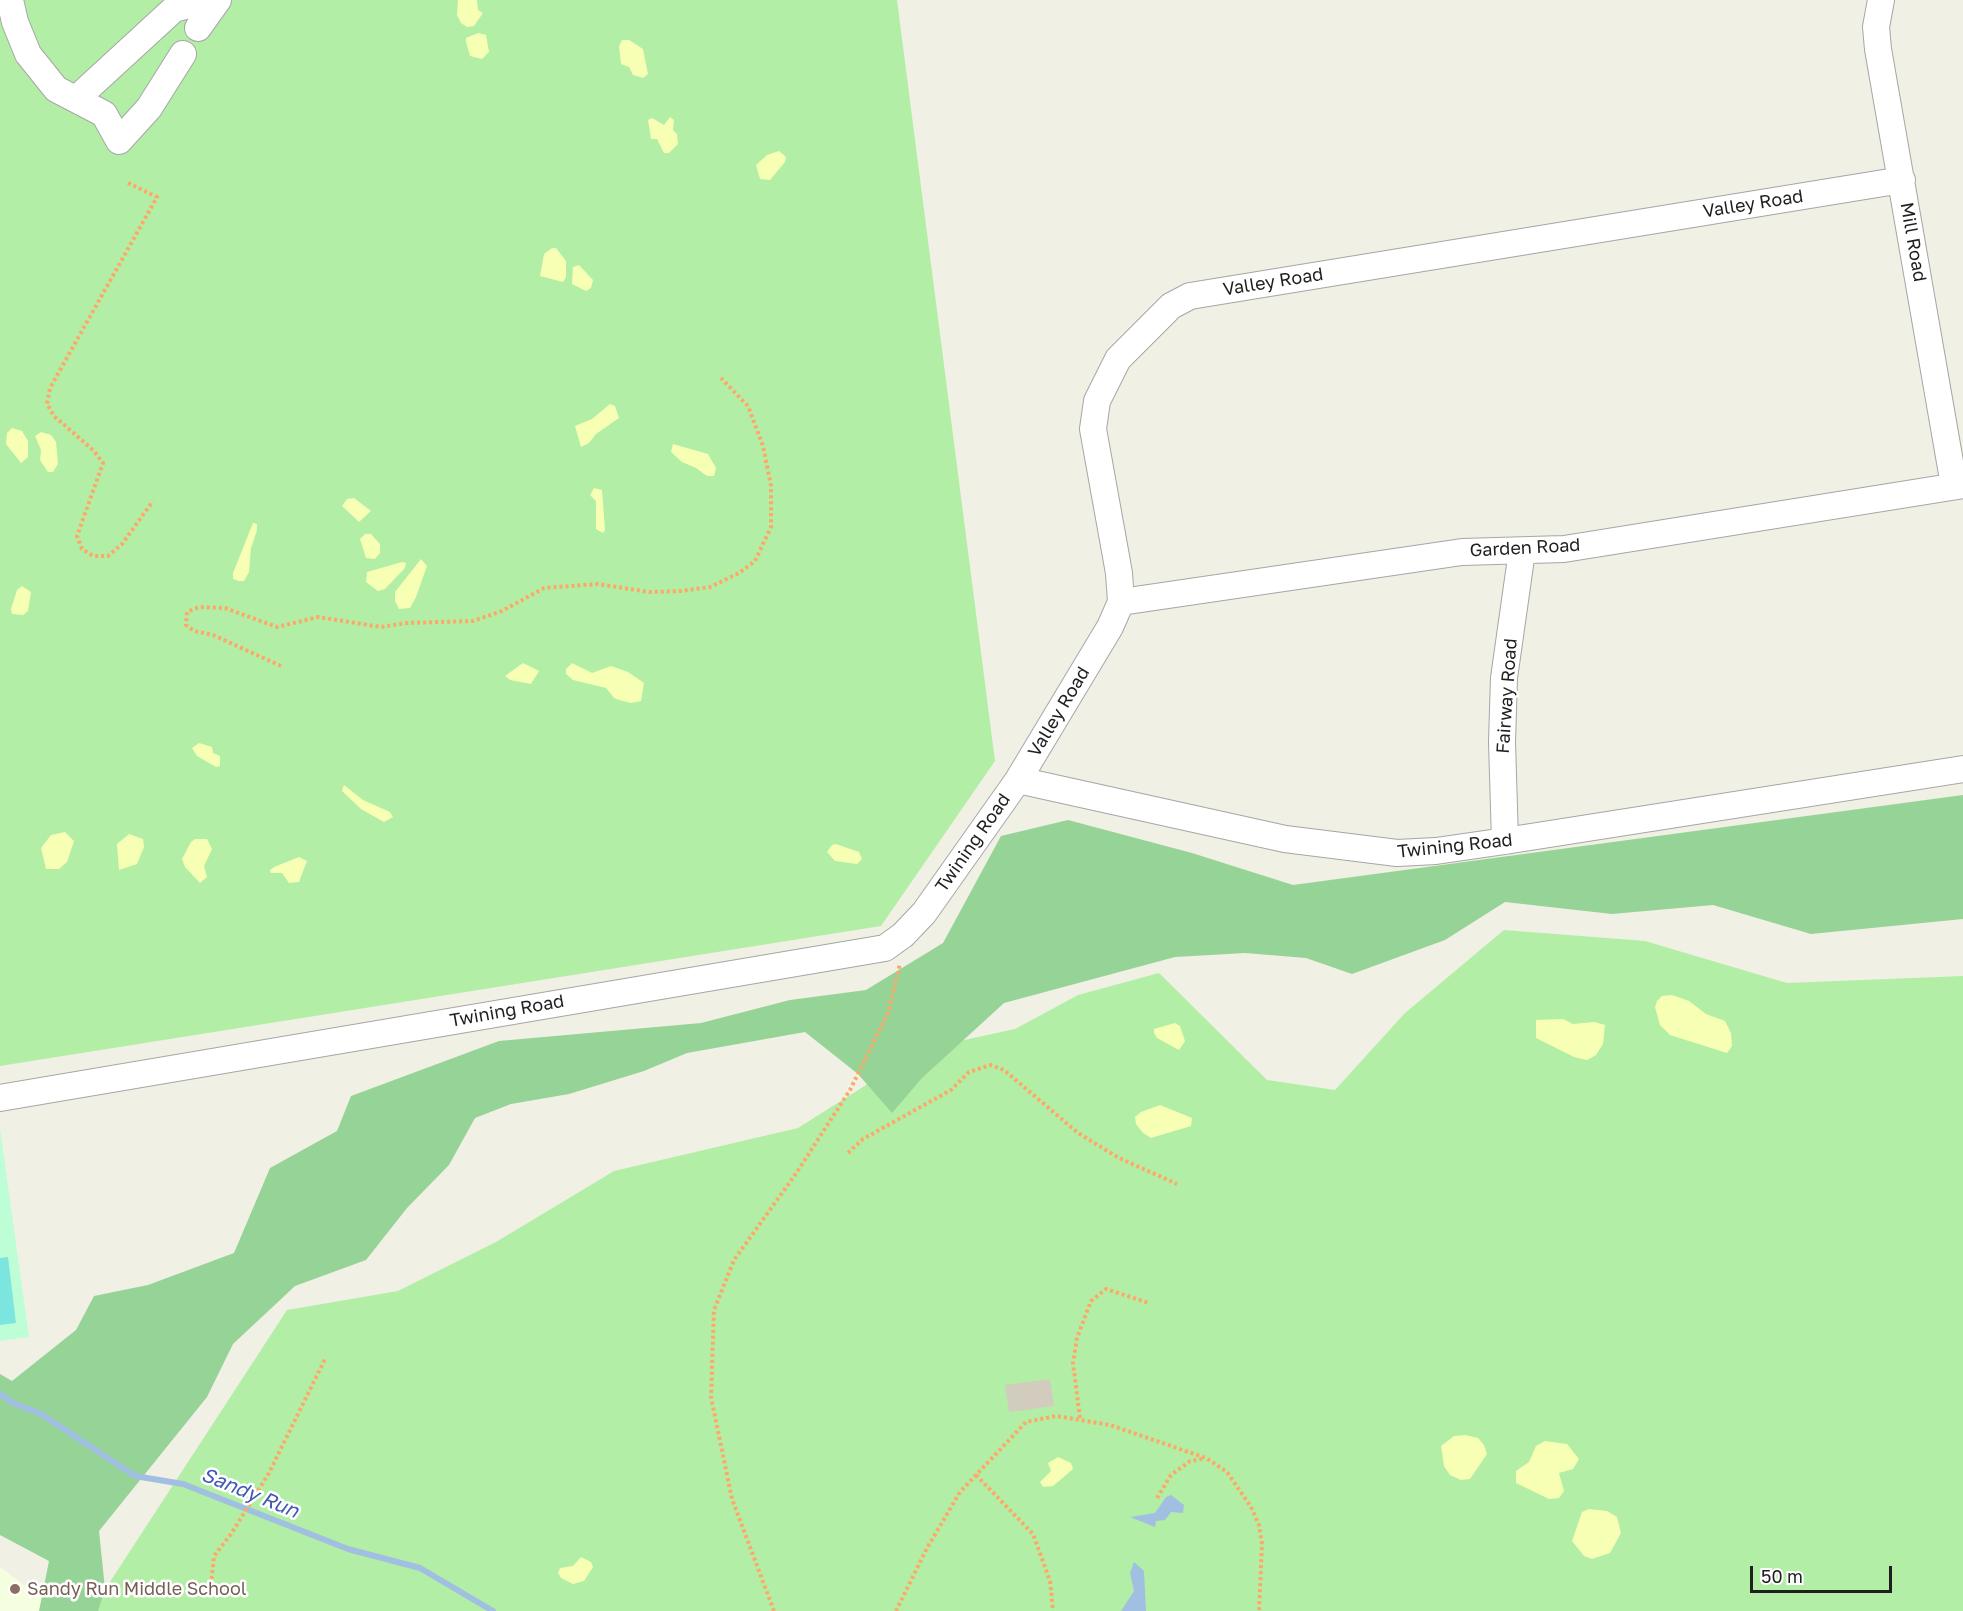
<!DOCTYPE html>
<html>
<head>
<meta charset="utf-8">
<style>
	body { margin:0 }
	#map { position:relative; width:1963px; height:1611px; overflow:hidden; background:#f0f0e4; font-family:"Golos Text",sans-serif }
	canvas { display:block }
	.scale { position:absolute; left:1750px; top:1566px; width:142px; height:27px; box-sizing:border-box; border:3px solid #1f1f1f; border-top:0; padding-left:8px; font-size:18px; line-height:21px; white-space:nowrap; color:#1f1f1f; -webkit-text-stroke:4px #fff; paint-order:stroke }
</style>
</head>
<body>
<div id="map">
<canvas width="1963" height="1611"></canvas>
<div class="scale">50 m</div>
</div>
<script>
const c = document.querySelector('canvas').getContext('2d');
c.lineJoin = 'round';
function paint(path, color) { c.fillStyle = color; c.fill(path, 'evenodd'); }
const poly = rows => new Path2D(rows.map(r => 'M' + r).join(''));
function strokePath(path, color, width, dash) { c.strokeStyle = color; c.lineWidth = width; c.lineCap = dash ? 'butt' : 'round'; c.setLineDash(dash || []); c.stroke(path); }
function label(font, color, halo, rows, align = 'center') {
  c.font = font + ' "Golos Text",sans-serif'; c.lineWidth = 5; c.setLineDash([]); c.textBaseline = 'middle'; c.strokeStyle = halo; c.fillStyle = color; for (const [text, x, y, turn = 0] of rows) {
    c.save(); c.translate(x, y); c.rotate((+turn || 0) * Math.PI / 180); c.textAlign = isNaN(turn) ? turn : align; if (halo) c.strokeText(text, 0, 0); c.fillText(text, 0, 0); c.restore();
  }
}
const education = poly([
	[0,1567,59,1611,0,1611]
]);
const grass = poly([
	[0,0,897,0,995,761,881,926,0,1066],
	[1504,930,1645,941,1787,983,1963,976,1963,1611,91,1611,287,1310,398,1291,496,1242,614,1171,798,1128,923,1049,1015,1029,1078,995,1159,973,1267,1080,1335,1090,1405,1013]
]);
const forest = poly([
	[1963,795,1963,919,1811,934,1713,905,1612,914,1505,902,1445,940,1352,974,1306,958,1245,953,1175,957,1004,1003,922,1078,892,1113,858,1074,805,1032,687,1053,644,1071,569,1094,511,1104,475,1118,449,1165,407,1208,366,1260,295,1286,233,1344,207,1397,99,1531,105,1589,98,1611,39,1611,49,1561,0,1535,0,1374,12,1381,76,1330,94,1296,148,1285,234,1253,270,1168,337,1131,351,1096,499,1041,701,1023,790,1000,866,990,943,943,1001,836,1068,820,1192,853,1293,885]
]);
const sand = poly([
	[458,0,477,0,478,10,483,13,474,26,467,27,461,23,457,15],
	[478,33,486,35,489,52,482,59,470,56,466,42,466,38],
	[622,40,629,40,643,49,648,74,643,78,633,75,629,67,621,64,619,46],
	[670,117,674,120,673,130,677,134,678,144,669,153,664,153,657,139,651,139,648,120,652,118,664,125],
	[779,151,786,157,785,162,770,180,760,179,756,165,767,155],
	[552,248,556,248,566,261,566,277,563,282,540,276,544,254],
	[579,265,593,280,591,288,586,291,572,284,573,267],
	[610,404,615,406,619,418,596,434,589,443,581,447,575,426,592,419],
	[12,428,22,431,28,441,28,457,21,463,6,444,7,433],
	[41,432,51,435,56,442,58,464,53,472,48,472,40,460,41,450,35,436],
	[673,444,708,454,716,468,714,476,707,476,696,468,682,462,671,452],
	[594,488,602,490,605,530,603,533,596,529,596,501,590,495],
	[354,498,371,511,359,522,342,506,347,499],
	[253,523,257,524,257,530,251,548,249,572,244,581,239,581,233,579,233,573],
	[365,534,371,534,380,544,380,553,375,559,366,558,360,539],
	[421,559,427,566,416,597,410,608,399,609,395,601,395,592],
	[402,562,406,563,405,568,385,589,378,591,366,582,367,572],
	[22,586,31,592,28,611,23,615,12,614,11,609,17,590],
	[523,663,539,671,531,684,510,680,505,676],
	[572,663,592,673,611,666,628,672,644,683,641,701,631,703,619,700,614,698,606,688,573,680,566,674,566,669],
	[199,743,212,747,213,753,220,756,220,766,216,767,197,756,192,748],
	[344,785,363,800,390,812,393,817,384,822,361,809,342,791],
	[65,832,74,841,67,862,59,869,46,869,41,848,51,835],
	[129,834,143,839,144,847,137,864,119,870,117,844],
	[195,839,207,839,212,849,204,866,207,877,200,883,185,867,182,859,191,842],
	[836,844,859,852,862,859,857,864,835,861,827,852,832,845],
	[299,857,307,861,299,882,289,883,282,873,271,873,270,870,274,867],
	[1672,995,1689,1001,1706,1014,1725,1021,1731,1033,1732,1046,1727,1053,1670,1035,1660,1025,1655,1007,1657,1001,1662,996],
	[1563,1019,1573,1024,1594,1022,1605,1025,1603,1044,1596,1055,1587,1060,1574,1057,1536,1038,1536,1020],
	[1175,1023,1180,1026,1185,1041,1179,1050,1157,1038,1154,1033,1154,1029],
	[1160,1105,1192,1118,1191,1126,1151,1138,1143,1133,1136,1124,1135,1117,1141,1112],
	[1465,1435,1478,1438,1484,1445,1487,1454,1470,1479,1461,1480,1450,1475,1444,1466,1441,1446,1454,1436],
	[1545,1441,1567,1444,1579,1459,1573,1469,1559,1473,1564,1491,1559,1498,1549,1499,1516,1483,1516,1471,1529,1462,1536,1446],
	[1058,1457,1071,1463,1073,1469,1053,1486,1043,1487,1040,1482,1051,1471,1048,1463],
	[1589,1509,1607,1511,1617,1517,1621,1533,1610,1553,1592,1559,1584,1556,1572,1541,1582,1512],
	[581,1557,591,1562,593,1567,584,1581,573,1584,561,1578,558,1573,560,1568,573,1566]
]);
const park = poly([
	[0,1128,29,1337,0,1341]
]);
const pitch = poly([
	[8,1257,16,1323,0,1325,0,1258]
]);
const water = poly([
	[1171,1495,1184,1505,1183,1513,1171,1512,1165,1520,1156,1521,1155,1527,1130,1517,1155,1513,1166,1497],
	[1134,1562,1144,1571,1146,1611,1121,1611,1134,1591,1130,1573]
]);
const stream = poly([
	[0,1394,13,1403,41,1414,135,1476,183,1484,348,1549,420,1568,493,1611]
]);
const building = poly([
	[1050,1379,1054,1406,1009,1412,1005,1385]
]);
const path = poly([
	[128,183,157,197,50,388,47,404,54,416,93,450,103,463,77,536,82,549,93,556,108,556,122,544,153,501],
	[281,666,213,635,194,631,186,625,187,612,199,607,225,608,277,627,318,617,381,627,405,623,473,621,502,611,544,588,598,584,649,592,681,591,710,587,739,573,755,561,771,527,771,486,763,446,748,406,721,378],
	[848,1153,863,1139,951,1090,969,1072,991,1065,1004,1070,1078,1133,1119,1158,1177,1184],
	[1080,1418,1073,1363,1077,1338,1091,1301,1106,1289,1149,1303],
	[976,1475,1033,1534,1050,1581,1053,1611],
	[1157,1498,1171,1475,1190,1461,1202,1459],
	[211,1585,214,1556,231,1534,269,1473,325,1359],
	[774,1611,732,1499,711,1397,714,1310,734,1260,795,1175,850,1090,888,1013,900,964],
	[896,1611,927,1548,960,1492,1026,1422,1056,1416,1110,1425,1206,1458,1227,1472,1251,1507,1259,1525,1262,1544,1259,1611]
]);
const minor = poly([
	[10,0,15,22,28,54,56,89,104,114,119,141,149,108,183,54],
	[1881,0,1876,27,1878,49,1954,485],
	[198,28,218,0],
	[76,99,174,9,210,0],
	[1121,602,1462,552,1564,549,1963,485],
	[1018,780,1110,627,1121,602,1119,573,1093,429,1097,401,1118,359,1171,306,1190,296,1902,180],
	[1505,841,1502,742,1504,678,1522,551],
	[0,1098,885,948,903,935,924,913,1018,780,1285,839,1397,853,1436,851,1505,841,1963,769]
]);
const markers = [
	[15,1589,6,"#8d6e63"]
];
const streetNames = [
	["Valley Road",1753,204,-9],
	["Mill Road",1913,242,80],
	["Valley Road",1273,282,-9],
	["Garden Road",1525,548,-3],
	["Fairway Road",1507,696,-86],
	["Valley Road",1059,712,-59],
	["Twining Road",973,843,-55],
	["Twining Road",1455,846,-6],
	["Twining Road",507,1011,-10]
];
const educationNames = [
	["Sandy Run Middle School",27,1589]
];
const waterNames = [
	["Sandy Run",250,1493,22]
];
paint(education, '#f5ffdf');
paint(grass, '#b3eea6');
paint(forest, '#96d397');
paint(sand, '#f6ffb4');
paint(park, '#befed7');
paint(pitch, '#7ce6de');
paint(water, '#a1bfe1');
strokePath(stream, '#a1bfe1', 6);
paint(building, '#d1ccbd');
strokePath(minor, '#a6a6a6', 28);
strokePath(path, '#ffa767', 4, [3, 3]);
strokePath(minor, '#fff', 26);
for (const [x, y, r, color] of markers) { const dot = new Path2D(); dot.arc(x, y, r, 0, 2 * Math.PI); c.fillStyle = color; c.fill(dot); strokePath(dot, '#fff', 2); }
label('18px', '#1f1f1f', '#fff', streetNames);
label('18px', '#785e54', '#fff', educationNames, 'left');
label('italic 20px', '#4358b6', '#fff', waterNames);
</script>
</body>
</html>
